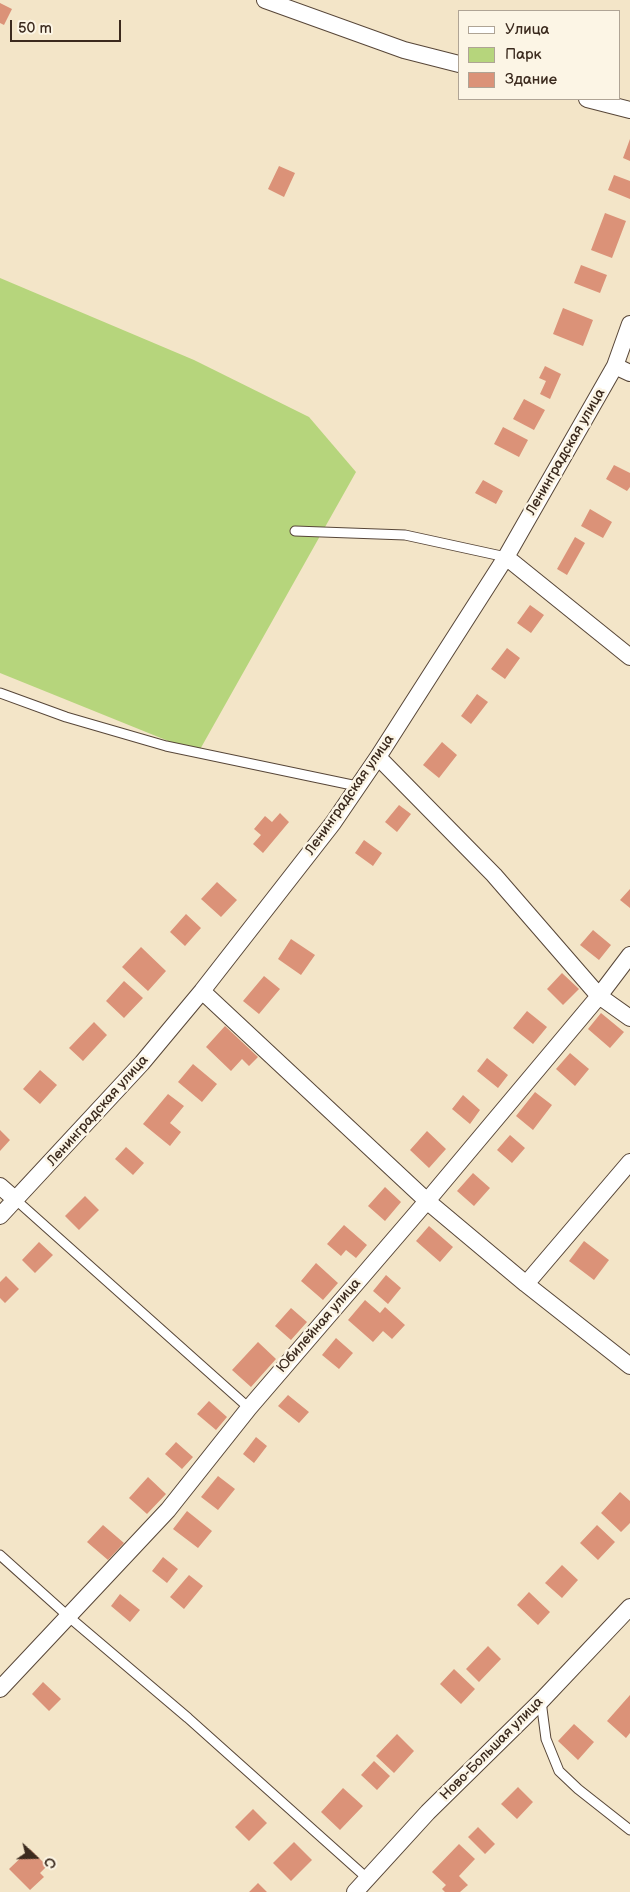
<!DOCTYPE html>
<html>
<head>
<meta charset="utf-8">
<style>
	body { margin:0 }
	#map { position:relative; width:630px; height:1892px; overflow:hidden; background:#f3e5c8; font-family:"Balsamiq Sans",sans-serif }
	canvas { display:block }
	.legend { position:absolute; left:458px; top:10px; width:162px; height:90px; box-sizing:border-box; background:#fcf5e5; border:1px solid #afa495; margin:0; padding:6px 9px; list-style:none; font-size:15px; color:#3b2a1e }
	.legend li { display:flex; align-items:center; gap:10px; height:25px }
	.legend b { width:25px; border:1px solid #afa495 }
	.north { position:absolute; left:10px; top:1832px; width:50px; height:50px; -webkit-text-stroke:4px #fcf5e5; paint-order:stroke; rotate:111deg; font-size:14px; font-weight:700; line-height:20px; text-align:center; color:#3b2a1e }
	.north::after { content:''; display:block; margin:auto; width:18px; height:22px; background:#3b2a1e; clip-path:polygon(50% 0,100% 100%,50% 72%,0 100%) }
	.scale { position:absolute; left:10px; top:20px; width:111px; height:22px; box-sizing:border-box; border:2px solid #3b2a1e; border-top:0; padding-left:6px; font-size:15px; line-height:18px; white-space:nowrap; color:#3b2a1e; -webkit-text-stroke:4px #fcf5e5; paint-order:stroke }
</style>
</head>
<body>
<div id="map">
<canvas width="630" height="1892"></canvas>
<ul class="legend">
<li><b style="height:6px;background:#fff"></b>Улица</li>
<li><b style="height:14px;background:#b6d57c"></b>Парк</li>
<li><b style="height:14px;background:#db9278"></b>Здание</li>
</ul>
<div class="north">С</div>
<div class="scale">50 m</div>
</div>
<script>
const c = document.querySelector('canvas').getContext('2d');
c.lineJoin = 'round';
function paint(path, color) { c.fillStyle = color; c.fill(path, 'evenodd'); }
const poly = rows => new Path2D(rows.map(r => 'M' + r).join(''));
function strokePath(path, color, width, dash) { c.strokeStyle = color; c.lineWidth = width; c.lineCap = dash ? 'butt' : 'round'; c.setLineDash(dash || []); c.stroke(path); }
function label(font, color, halo, rows, align = 'center') {
  c.font = font + ' "Balsamiq Sans",sans-serif'; c.lineWidth = 5; c.setLineDash([]); c.textBaseline = 'middle'; c.strokeStyle = halo; c.fillStyle = color; for (const [text, x, y, turn = 0] of rows) {
    c.save(); c.translate(x, y); c.rotate((+turn || 0) * Math.PI / 180); c.textAlign = isNaN(turn) ? turn : align; if (halo) c.strokeText(text, 0, 0); c.fillText(text, 0, 0); c.restore();
  }
}
const green = poly([
	[0,278,194,360,309,417,356,472,198,753,0,673]
]);
const building = poly([
	[0,3,12,9,4,25,0,23],
	[630,139,630,161,623,158],
	[279,166,295,173,284,197,268,189],
	[614,175,630,181,630,199,608,190],
	[605,213,626,221,612,258,591,250],
	[581,265,607,275,600,293,574,283],
	[563,308,593,320,583,346,553,334],
	[545,366,561,374,550,399,540,394,546,381,539,378],
	[524,399,545,410,534,430,513,419],
	[503,427,528,440,519,457,494,444],
	[614,465,630,473,630,487,627,491,606,479],
	[483,480,503,491,496,504,475,493],
	[590,509,612,522,603,538,581,526],
	[575,537,585,543,567,575,557,569],
	[530,605,544,615,531,633,517,623],
	[507,648,520,658,505,679,491,669],
	[477,694,488,702,471,724,461,716],
	[442,742,457,755,439,778,423,765],
	[399,805,411,814,397,832,385,822],
	[280,813,289,822,263,853,253,844,261,835,254,829,265,816,272,822],
	[364,840,382,853,373,866,355,853],
	[217,882,237,900,221,917,201,899],
	[630,889,630,908,620,900],
	[186,914,201,928,185,946,170,932],
	[593,930,611,945,599,960,580,945],
	[291,939,315,955,301,975,278,959],
	[141,947,166,971,148,991,122,967],
	[562,973,579,989,563,1005,547,989],
	[264,976,280,989,259,1014,243,1001],
	[124,981,143,998,124,1018,106,1001],
	[527,1011,547,1027,533,1044,513,1028],
	[601,1013,624,1032,610,1048,588,1029],
	[94,1022,107,1035,83,1061,69,1048],
	[225,1026,258,1057,249,1066,242,1059,231,1071,206,1047],
	[570,1053,589,1069,575,1086,556,1069],
	[487,1058,508,1075,498,1088,477,1071],
	[193,1064,217,1084,202,1102,178,1082],
	[40,1070,57,1085,40,1104,23,1089],
	[535,1092,552,1105,533,1130,516,1116],
	[168,1094,184,1106,170,1123,181,1132,170,1146,143,1124],
	[463,1095,480,1110,470,1124,452,1109],
	[0,1130,10,1140,0,1151],
	[427,1131,446,1149,429,1168,410,1150],
	[510,1135,525,1148,512,1163,497,1150],
	[126,1147,144,1163,133,1175,115,1159],
	[473,1173,490,1188,474,1206,457,1191],
	[385,1187,401,1202,385,1221,368,1206],
	[85,1196,99,1210,79,1230,65,1216],
	[344,1225,367,1245,356,1258,346,1250,341,1256,327,1244],
	[429,1226,453,1247,440,1262,416,1241],
	[584,1241,609,1260,594,1280,569,1261],
	[39,1242,53,1255,35,1273,22,1260],
	[316,1263,338,1283,323,1300,301,1281],
	[386,1275,401,1288,388,1304,373,1291],
	[6,1276,19,1289,5,1303,0,1298,0,1282],
	[365,1300,380,1313,385,1307,405,1325,392,1339,383,1331,373,1342,348,1320],
	[291,1308,307,1322,291,1340,275,1326],
	[336,1338,353,1353,339,1369,322,1355],
	[258,1342,276,1359,251,1387,232,1370],
	[288,1395,309,1412,299,1423,278,1406],
	[209,1401,227,1417,216,1430,197,1414],
	[256,1437,267,1446,254,1463,243,1454],
	[176,1442,193,1457,182,1469,165,1454],
	[218,1476,235,1489,218,1510,201,1497],
	[148,1477,166,1494,147,1514,129,1498],
	[620,1492,630,1501,630,1523,621,1532,601,1513],
	[187,1511,212,1531,198,1548,173,1529],
	[103,1525,124,1543,108,1560,87,1542],
	[597,1525,615,1542,598,1560,580,1543],
	[163,1557,178,1569,167,1583,152,1571],
	[562,1565,578,1580,562,1598,545,1583],
	[189,1575,203,1586,184,1609,170,1597],
	[529,1592,550,1612,538,1625,517,1605],
	[120,1594,140,1610,130,1622,111,1606],
	[488,1646,501,1659,479,1682,466,1669],
	[454,1669,475,1689,461,1704,440,1684],
	[43,1682,61,1699,49,1711,32,1694],
	[630,1695,630,1733,626,1738,607,1721],
	[574,1724,594,1742,578,1760,558,1741],
	[397,1734,414,1751,394,1773,376,1756],
	[374,1761,390,1776,377,1790,361,1775],
	[518,1787,533,1802,517,1819,501,1804],
	[343,1788,363,1806,340,1830,321,1812],
	[253,1809,267,1823,249,1841,235,1827],
	[478,1827,495,1844,485,1854,468,1837],
	[294,1842,312,1860,291,1881,273,1863],
	[459,1844,475,1859,459,1876,468,1885,460,1892,445,1892,442,1889,446,1885,432,1872],
	[30,1849,47,1866,40,1873,44,1877,30,1890,9,1869],
	[258,1883,267,1892,249,1892]
]);
const service = poly([
	[295,531,405,535,506,557],
	[0,693,66,717,166,746,357,786],
	[16,1200,249,1408],
	[0,1555,69,1617,188,1718,368,1879],
	[541,1701,546,1739,559,1771,578,1789,630,1830]
]);
const minor = poly([
	[265,0,404,50,459,64],
	[587,99,630,110],
	[615,366,630,373],
	[506,557,630,657],
	[378,757,494,875,599,996,630,1018],
	[202,991,427,1201,526,1284,630,1366],
	[0,1186,16,1200],
	[0,1216,142,1063,202,991,333,823,378,757,506,557,615,366,630,324],
	[526,1284,630,1162],
	[0,1689,168,1510,249,1408,427,1201,599,996,630,955],
	[355,1892,428,1812,541,1701,630,1607]
]);
const streetNames = [
	["Ленинградская улица",566,452,-60],
	["Ленинградская улица",350,795,-55],
	["Ленинградская улица",98,1111,-48],
	["Юбилейная улица",319,1326,-49],
	["Ново-Большая улица",492,1749,-45]
];
paint(green, '#b6d57c');
paint(building, '#db9278');
strokePath(service, '#574638', 11);
strokePath(minor, '#574638', 18);
strokePath(service, '#fff', 9);
strokePath(minor, '#fff', 16);
label('14px', '#3b2a1e', '#fcf5e5', streetNames);
</script>
</body>
</html>
